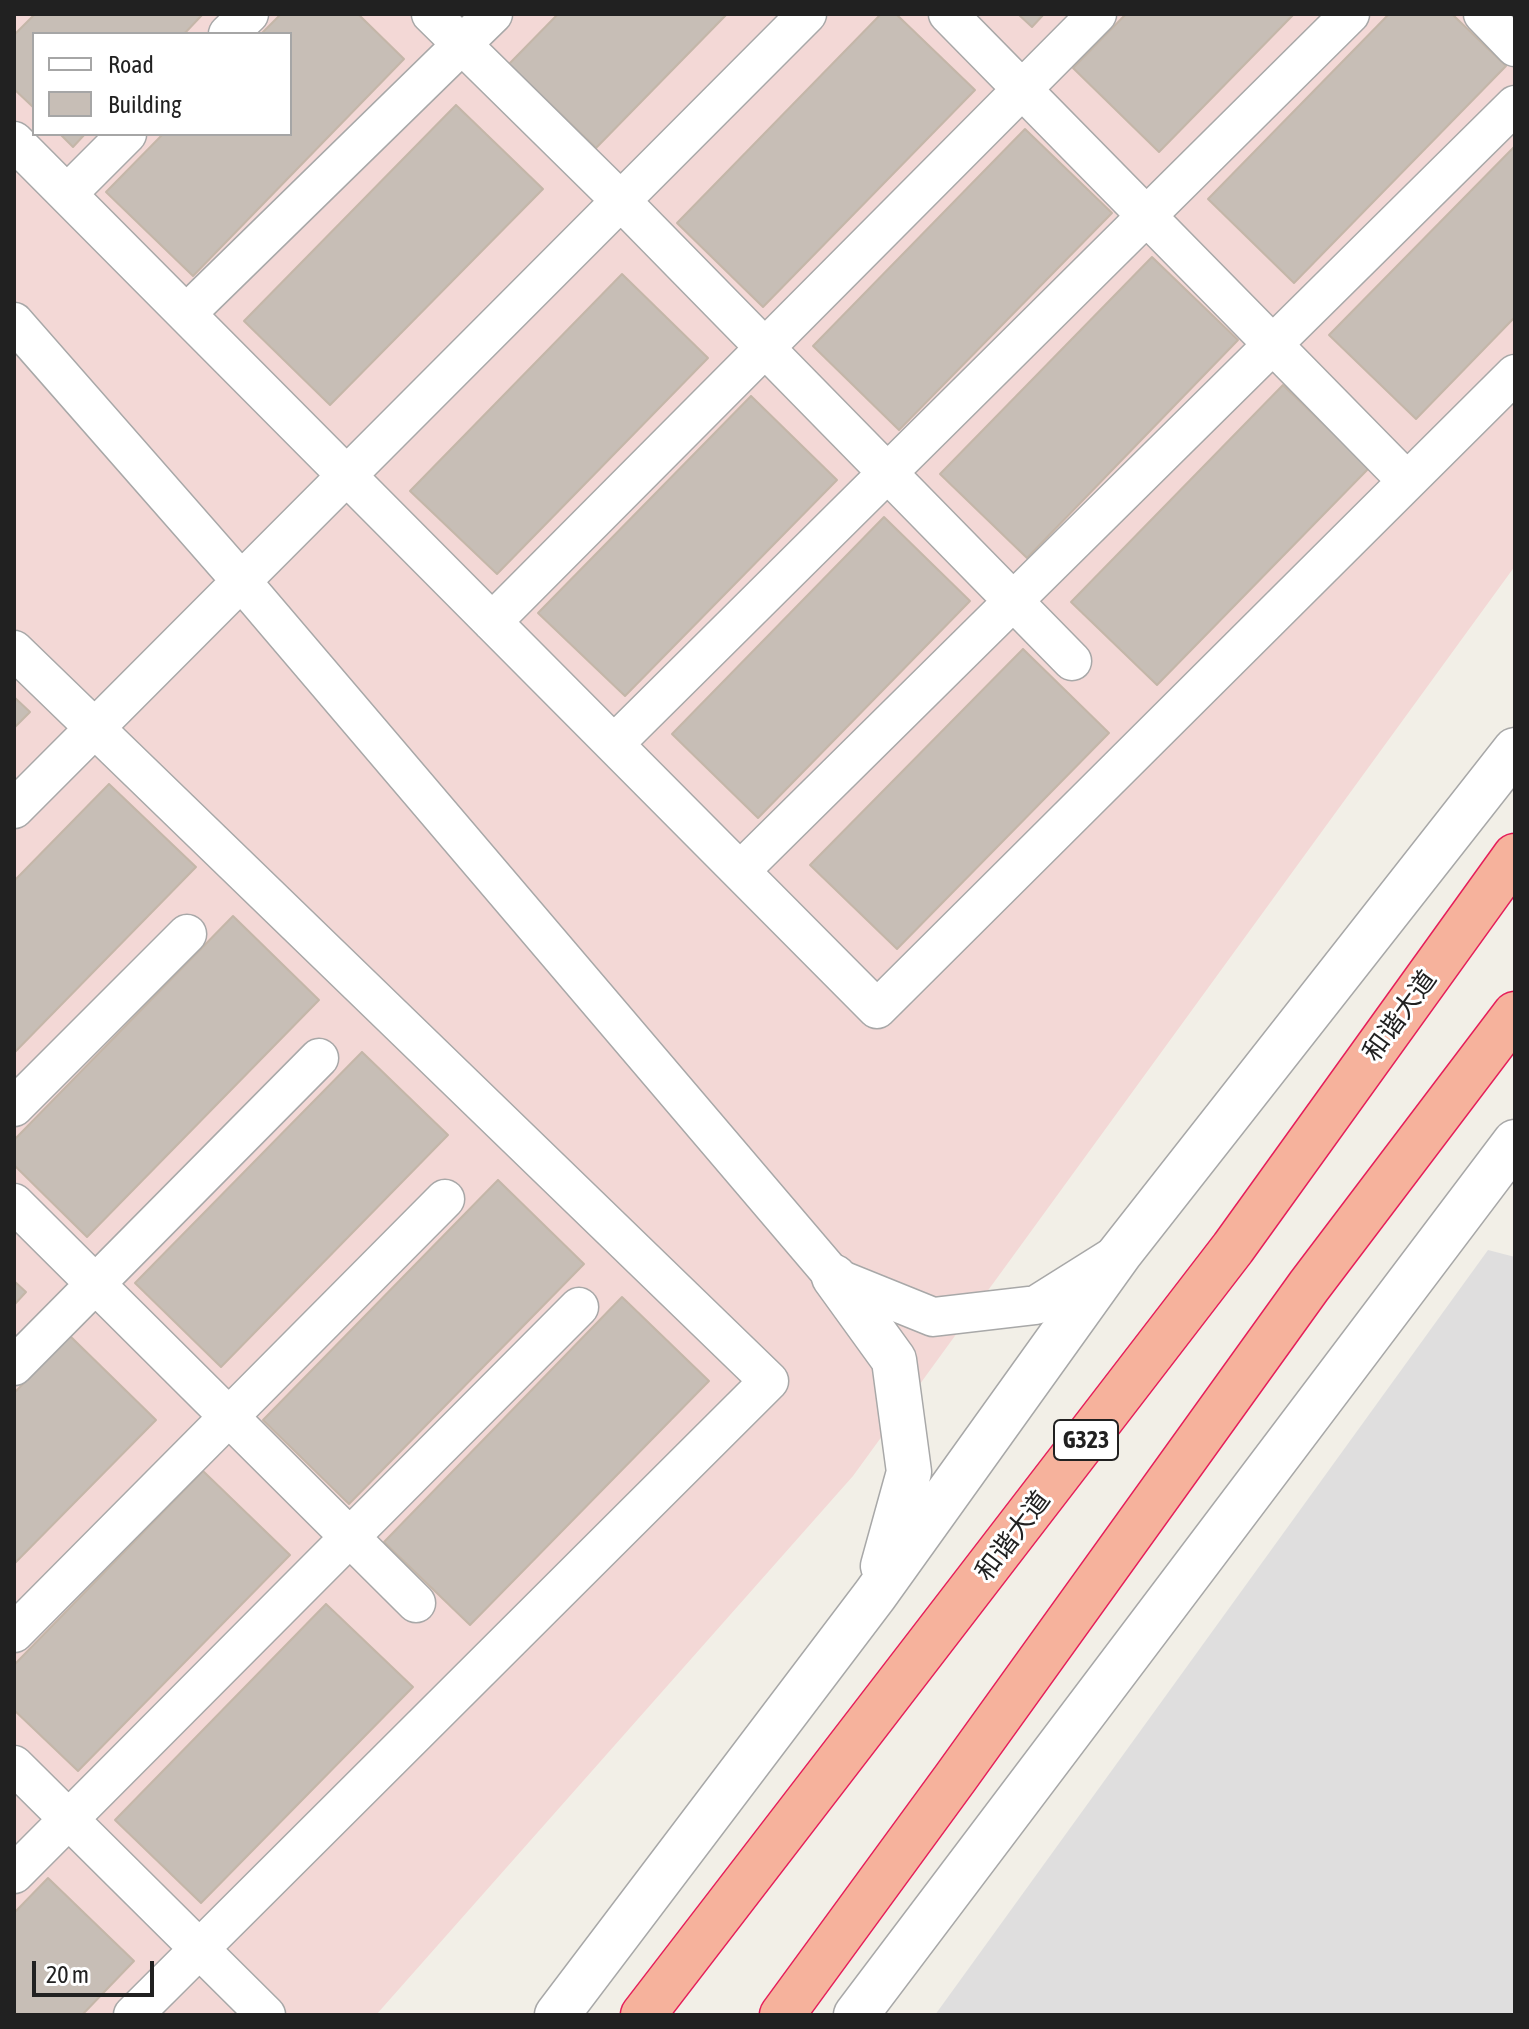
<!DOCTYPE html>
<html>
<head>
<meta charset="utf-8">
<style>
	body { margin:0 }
	#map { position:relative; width:1529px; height:2029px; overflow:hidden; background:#f2efe7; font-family:"Asap Condensed",sans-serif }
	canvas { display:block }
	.frame { position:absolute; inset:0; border:16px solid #212121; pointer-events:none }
	.legend { position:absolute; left:32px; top:32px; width:260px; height:104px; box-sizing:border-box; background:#fff; border:2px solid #a6a6a6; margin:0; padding:10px 14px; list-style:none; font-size:24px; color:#212121 }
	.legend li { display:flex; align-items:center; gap:16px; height:40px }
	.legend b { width:40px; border:2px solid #a6a6a6 }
	.scale { position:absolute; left:32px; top:1961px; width:122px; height:36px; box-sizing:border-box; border:4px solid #212121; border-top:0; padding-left:10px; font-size:24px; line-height:28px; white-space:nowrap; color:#212121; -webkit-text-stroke:6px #fff; paint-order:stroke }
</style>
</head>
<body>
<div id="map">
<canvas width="1529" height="2029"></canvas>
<div class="frame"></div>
<ul class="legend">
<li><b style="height:10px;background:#fff"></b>Road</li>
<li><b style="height:22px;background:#c7beb6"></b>Building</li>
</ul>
<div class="scale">20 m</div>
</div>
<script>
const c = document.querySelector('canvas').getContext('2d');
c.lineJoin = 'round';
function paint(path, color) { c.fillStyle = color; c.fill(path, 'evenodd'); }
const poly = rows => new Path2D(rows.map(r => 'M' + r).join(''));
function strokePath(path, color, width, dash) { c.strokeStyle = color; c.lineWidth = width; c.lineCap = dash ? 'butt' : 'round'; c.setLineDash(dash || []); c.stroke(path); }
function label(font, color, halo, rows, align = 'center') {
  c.font = font + ' "Asap Condensed","Noto Sans SC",sans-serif'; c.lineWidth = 6; c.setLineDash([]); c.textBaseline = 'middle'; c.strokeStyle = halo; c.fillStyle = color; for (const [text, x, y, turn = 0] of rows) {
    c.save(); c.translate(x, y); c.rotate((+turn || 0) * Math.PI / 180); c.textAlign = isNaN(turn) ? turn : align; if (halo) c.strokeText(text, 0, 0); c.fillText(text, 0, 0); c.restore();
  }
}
const residential = poly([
	[1488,1250,1515,1257,1515,2015,935,2015]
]);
const commercial = poly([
	[14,14,1515,14,1515,566,853,1476,376,2015,14,2015],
	[34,34,290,34,290,134,34,134]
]);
const building = poly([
	[35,14,203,14,184,34,34,34,34,108,14,89,14,35,35,14],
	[281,14,358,14,404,59,193,276,106,192,163,134,290,134,290,34,261,34,281,14],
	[558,14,727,14,596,148,509,64,558,14],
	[881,14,896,14,975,90,763,307,677,223,881,14],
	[1018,14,1044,14,1032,27,1018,14],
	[1126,14,1294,14,1159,152,1073,68,1126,14],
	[1389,14,1452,14,1506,66,1294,283,1208,199,1389,14],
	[456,105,543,189,330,405,244,321,456,105],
	[1025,129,1112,213,899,430,813,346,1025,129],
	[60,134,85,134,73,147,60,134],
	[1515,146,1515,317,1416,419,1329,335,1515,146],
	[1152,257,1238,340,1027,558,940,474,1152,257],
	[622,274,708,358,497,574,410,491,622,274],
	[1283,385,1369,468,1157,685,1071,602,1283,385],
	[751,396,837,480,625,696,538,613,751,396],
	[884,517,970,601,758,818,672,734,884,517],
	[1023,649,1109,733,897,949,810,865,1023,649],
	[14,697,30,712,14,728,14,697],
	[109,784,196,867,14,1053,14,881,109,784],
	[233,916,319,1000,87,1237,14,1165,14,1140,233,916],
	[362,1052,448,1135,221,1367,135,1283,362,1052],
	[498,1180,584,1264,349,1504,263,1420,498,1180],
	[14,1281,26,1292,14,1305,14,1281],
	[622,1297,709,1381,470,1625,384,1542,622,1297],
	[70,1336,156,1420,14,1564,14,1393,70,1336],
	[203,1471,290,1555,78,1771,14,1710,14,1665,203,1471],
	[326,1604,413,1687,201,1903,115,1820,326,1604],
	[48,1878,134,1961,82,2015,14,2015,14,1913,48,1878]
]);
const minor = poly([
	[431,14,621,201,1072,661],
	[948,14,1407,481],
	[1483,14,1515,47],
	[228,34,249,14],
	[14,141,877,1009,1515,374],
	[67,194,127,134],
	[186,314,493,14],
	[14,322,242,582,834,1277,933,1317,1036,1305,1114,1256],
	[492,622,1097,14],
	[14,650,769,1381,133,2015],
	[614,744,1350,14],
	[14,809,807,14],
	[740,871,1515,105],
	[14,1107,187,934],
	[14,1203,416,1603],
	[14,1366,319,1058],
	[14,1633,445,1199],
	[14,1765,266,2015],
	[14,1874,579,1307]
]);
const tertiary = poly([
	[834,1277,894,1360,909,1472,883,1566],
	[557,2015,875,1595,1120,1253,1515,750],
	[856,2015,1515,1142]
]);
const trunk = poly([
	[643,2015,1233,1248,1515,856],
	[782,2015,956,1777,1309,1286,1515,1014]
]);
const shields = [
	[1086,1440,64]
];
const shieldNames = [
	["G323",1086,1440]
];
const streetNames = [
	["和谐大道",1400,1016,-54],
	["和谐大道",1013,1536,-53]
];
paint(residential, '#dfdede');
paint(commercial, '#f3d8d6');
paint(building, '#c7beb6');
strokePath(building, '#c4b6a8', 2);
strokePath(minor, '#a8a8a8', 41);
strokePath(tertiary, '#a8a8a8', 47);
strokePath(trunk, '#e51f5a', 47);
strokePath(minor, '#fff', 38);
strokePath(tertiary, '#fff', 44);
strokePath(trunk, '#f6b29c', 44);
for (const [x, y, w] of shields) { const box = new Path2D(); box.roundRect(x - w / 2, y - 20, w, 40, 6); c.fillStyle = '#fff'; c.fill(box); strokePath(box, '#212121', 2); }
label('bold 24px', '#212121', null, shieldNames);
label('26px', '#212121', '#fff', streetNames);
</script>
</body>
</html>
